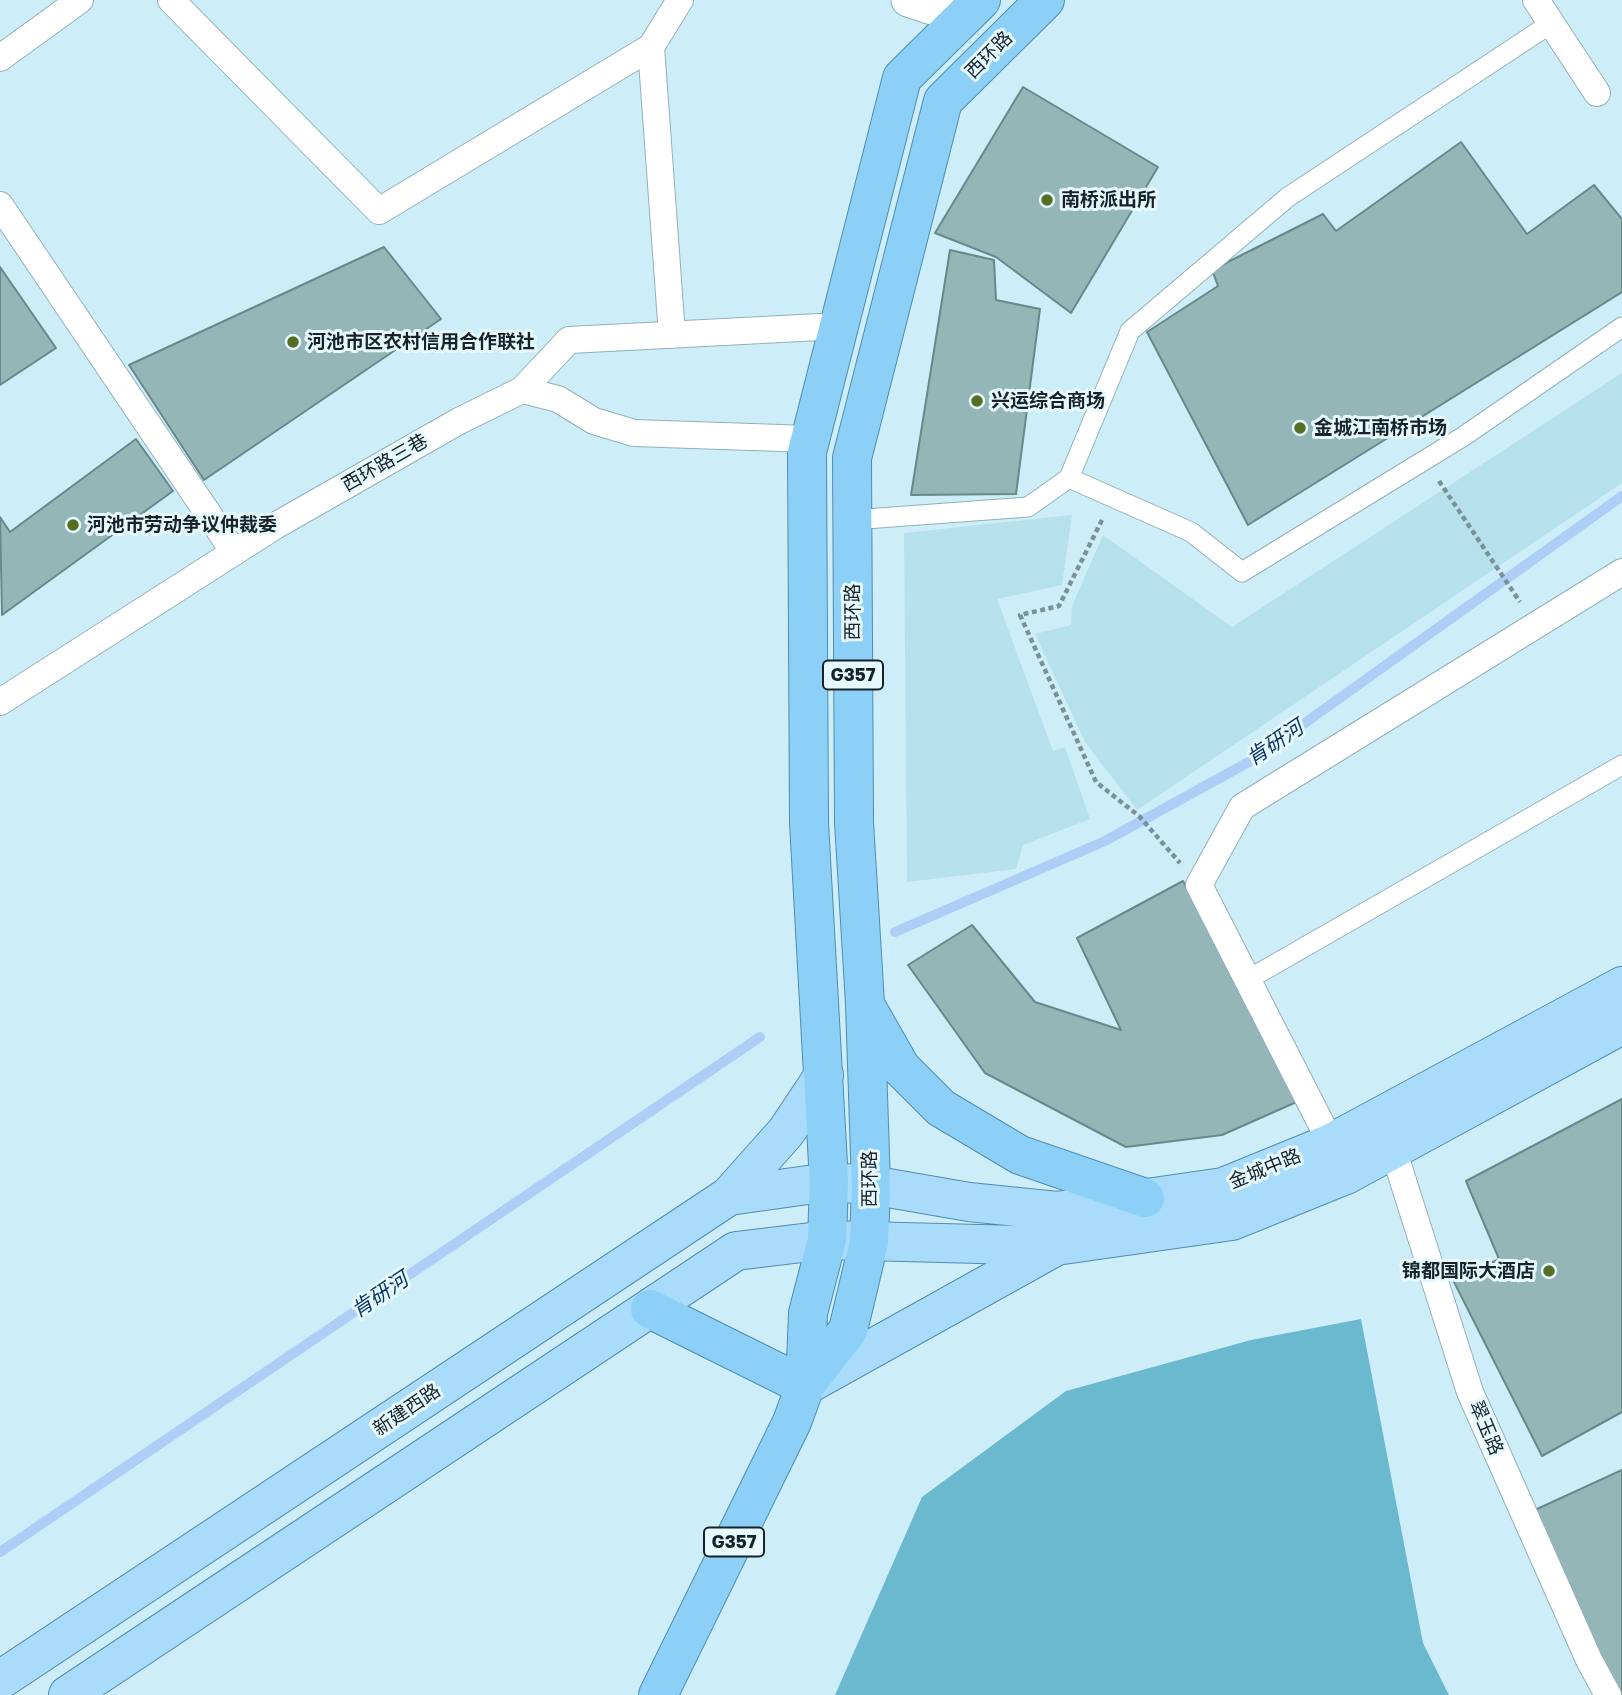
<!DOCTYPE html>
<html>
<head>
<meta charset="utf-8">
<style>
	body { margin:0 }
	canvas { display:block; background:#cdeef8 }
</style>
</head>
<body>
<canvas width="1622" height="1695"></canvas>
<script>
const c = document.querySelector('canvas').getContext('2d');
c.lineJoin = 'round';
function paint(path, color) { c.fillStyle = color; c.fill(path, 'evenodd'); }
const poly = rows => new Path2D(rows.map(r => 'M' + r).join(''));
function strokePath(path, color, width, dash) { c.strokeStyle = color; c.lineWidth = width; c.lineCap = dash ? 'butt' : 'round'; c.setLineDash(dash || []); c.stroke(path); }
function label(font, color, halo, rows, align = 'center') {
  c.font = font + ' "Golos Text","Noto Sans SC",sans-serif'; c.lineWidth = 6; c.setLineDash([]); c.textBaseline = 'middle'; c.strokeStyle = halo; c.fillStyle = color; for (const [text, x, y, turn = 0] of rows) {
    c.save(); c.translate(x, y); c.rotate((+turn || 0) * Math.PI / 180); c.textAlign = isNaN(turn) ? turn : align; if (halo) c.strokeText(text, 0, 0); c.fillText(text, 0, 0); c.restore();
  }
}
const built = poly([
	[1622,373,1622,483,1137,810,1085,742,1035,634,1071,625,1072,606,1103,535,1232,627],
	[1072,515,1062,585,997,599,1053,751,1065,747,1090,819,1023,845,1016,869,907,882,904,533]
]);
const forest = poly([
	[1361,1319,1423,1643,1449,1695,835,1695,922,1497,1066,1391,1251,1340]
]);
const stream = poly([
	[895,932,1105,841,1256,758,1622,496],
	[0,1552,760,1037]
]);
const building = poly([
	[1023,87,1158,167,1071,313,996,257,935,233,1023,87],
	[1461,142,1527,234,1594,185,1622,219,1622,292,1248,525,1147,332,1218,286,1212,270,1323,214,1336,231,1461,142],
	[384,247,441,319,204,480,129,365,384,247],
	[950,250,994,260,996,300,1040,309,1016,494,911,495,950,250],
	[0,267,56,348,0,385,0,267],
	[136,439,173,491,2,615,0,517,10,532,136,439],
	[1183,881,1301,1100,1222,1135,1126,1147,985,1073,908,965,972,925,1035,1002,1121,1030,1077,938,1183,881],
	[1622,1099,1622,1412,1542,1456,1454,1282,1499,1259,1466,1181,1622,1099],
	[1622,1470,1622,1695,1616,1695,1524,1515,1622,1470]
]);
const path = poly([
	[1439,481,1520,602],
	[1102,520,1059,606,1020,615,1096,782,1139,816,1180,863]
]);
const pedestrian = poly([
	[1069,478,1130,331,1288,197,1550,24],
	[852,520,1028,507,1069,478,1191,532,1242,572,1464,436,1622,327],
	[1247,980,1622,765]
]);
const minor = poly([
	[171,0,379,211,651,47,680,0],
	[1536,0,1597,93],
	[651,47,672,335],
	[0,58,80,0],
	[0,205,234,552],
	[522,390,569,340,839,326],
	[0,702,275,526,459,421,522,390,558,399,594,421,634,433,810,439],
	[1331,1143,1199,885,1242,807,1622,572],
	[1393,1149,1470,1392,1589,1660,1608,1695]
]);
const tertiary = poly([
	[908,0,963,18]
]);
const primary = poly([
	[729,1196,786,1132,824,1075],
	[805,1386,1053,1248],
	[0,1680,729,1196,829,1182,871,1185,969,1202,1057,1211,1223,1187,1331,1143,1622,986],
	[68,1695,736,1251,827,1240,1056,1246,1232,1221,1346,1175,1622,1025]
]);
const trunk = poly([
	[868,1010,901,1068,941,1108,1020,1155,1145,1198],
	[650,1309,805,1386],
	[805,1386,848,1330,869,1242,871,1185,865,1004,854,822,852,458,943,101,1045,0],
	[658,1695,792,1422,805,1386,808,1313,827,1240,829,1182,809,823,807,452,902,78,981,0]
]);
const markers = [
	[1047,200,7,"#556f22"],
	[293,342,7,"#556f22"],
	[977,401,7,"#556f22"],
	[1300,428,7,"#556f22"],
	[73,525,7,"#556f22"],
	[1549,1271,7,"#556f22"]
];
const shields = [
	[853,675,60],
	[734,1542,60]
];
const shieldNames = [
	["G357",853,675],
	["G357",734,1542]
];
const streetNames = [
	["西环路",989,55,-45],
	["西环路三巷",385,463,-30],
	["西环路",853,612,-90],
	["金城中路",1265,1169,-22],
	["西环路",870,1179,-90],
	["新建西路",407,1410,-34],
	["翠玉路",1486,1428,67]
];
const poiNames = [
	["南桥派出所",1061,200],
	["河池市区农村信用合作联社",307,342],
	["兴运综合商场",991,401],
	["金城江南桥市场",1314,428],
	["河池市劳动争议仲裁委",87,525],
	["锦都国际大酒店",1535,1271,"right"]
];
const waterNames = [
	["肯研河",1275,743,-34],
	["肯研河",380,1295,-34]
];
paint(built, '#b7e0ed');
paint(forest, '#6ab9cf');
strokePath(stream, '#aecef7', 10);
paint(building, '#94b6b7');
strokePath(building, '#68898a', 2);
strokePath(pedestrian, '#91b0ba', 21);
strokePath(minor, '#91b0ba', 28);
strokePath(tertiary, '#91b0ba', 35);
strokePath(primary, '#518cae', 40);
strokePath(trunk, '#518cae', 40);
strokePath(path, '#7a9198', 4.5, [5, 3.5]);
strokePath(pedestrian, '#fff', 19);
strokePath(minor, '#fff', 26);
strokePath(tertiary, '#fff', 33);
strokePath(primary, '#a9dcfa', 38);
strokePath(trunk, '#8cd0f8', 38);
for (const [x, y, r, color] of markers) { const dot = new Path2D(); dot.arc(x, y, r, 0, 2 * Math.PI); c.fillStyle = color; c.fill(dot); strokePath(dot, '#e5f9ff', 2.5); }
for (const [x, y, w] of shields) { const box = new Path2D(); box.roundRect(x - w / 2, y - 14.5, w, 29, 5); c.fillStyle = '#e5f9ff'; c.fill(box); strokePath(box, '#172327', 2); }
label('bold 18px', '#172327', null, shieldNames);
label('19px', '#172327', '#e5f9ff', streetNames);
label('bold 19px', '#172327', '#e5f9ff', poiNames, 'left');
label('italic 21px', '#0b3562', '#e5f9ff', waterNames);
</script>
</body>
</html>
